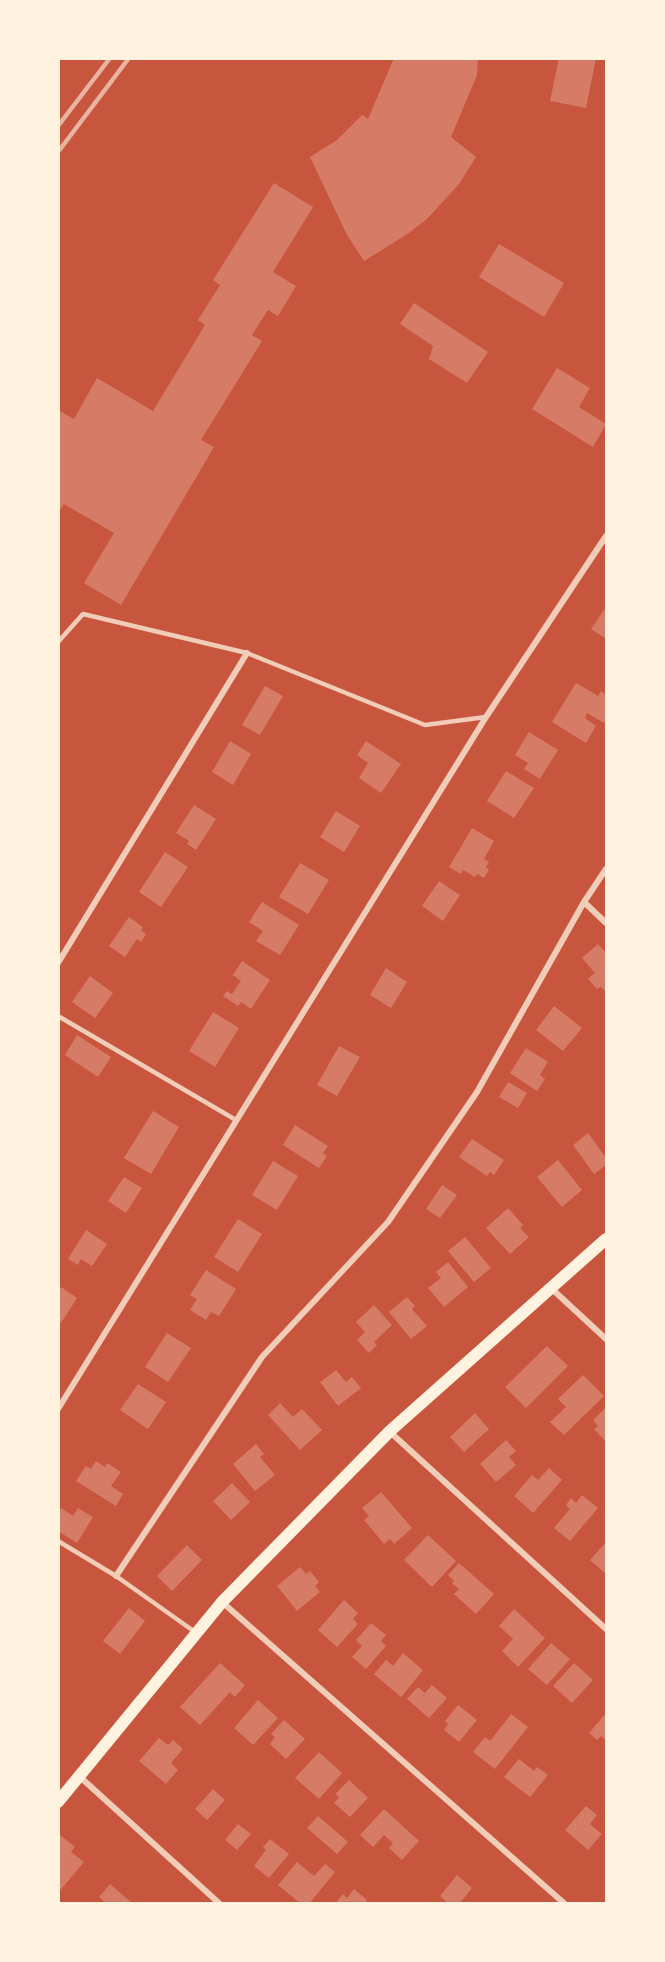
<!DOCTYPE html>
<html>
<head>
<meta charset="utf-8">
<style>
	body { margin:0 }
	#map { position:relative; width:665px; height:1962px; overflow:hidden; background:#c8553d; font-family:"Libre Baskerville",serif }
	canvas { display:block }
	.frame { position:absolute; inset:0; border:60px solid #fff3e0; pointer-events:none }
</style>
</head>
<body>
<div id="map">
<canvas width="665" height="1962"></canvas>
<div class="frame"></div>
</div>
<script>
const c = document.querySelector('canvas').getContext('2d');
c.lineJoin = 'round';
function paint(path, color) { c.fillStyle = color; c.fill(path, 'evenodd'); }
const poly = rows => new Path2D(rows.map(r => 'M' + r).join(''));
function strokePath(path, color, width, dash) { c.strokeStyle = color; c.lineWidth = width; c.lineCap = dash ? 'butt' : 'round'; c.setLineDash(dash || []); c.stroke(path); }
const building = poly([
	[394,58,478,58,477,75,451,137,476,157,459,184,427,219,406,235,364,261,347,235,310,157,337,140,362,115,368,119],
	[559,58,596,58,586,108,550,101],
	[274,183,313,207,273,272,296,286,278,316,268,310,252,335,262,341,201,440,214,447,121,605,84,583,114,533,64,504,58,513,58,410,74,419,97,378,153,411,205,325,198,320,220,285,213,280],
	[499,244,564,283,544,317,479,277],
	[414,303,488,352,467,383,429,359,433,346,400,324],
	[557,368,590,388,579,407,606,424,593,447,532,409],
	[606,607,606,639,591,629],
	[576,683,598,696,601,691,606,695,606,719,604,723,587,713,585,718,596,726,586,743,552,722],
	[265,686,283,696,260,735,242,725],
	[529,732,558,750,540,779,524,769,528,763,515,755],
	[230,741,251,754,233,785,212,772],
	[366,741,401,764,381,793,359,778,368,763,357,755],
	[506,771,534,788,514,818,487,801],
	[194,805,216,819,196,850,187,844,189,841,176,833],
	[336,811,360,826,344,852,320,837],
	[472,828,494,841,484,859,489,862,486,867,489,870,484,878,477,874,475,877,463,870,461,874,449,867],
	[165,852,188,867,161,907,139,892],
	[300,863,329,880,308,914,279,897],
	[439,881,460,895,443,921,422,906],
	[262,902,299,925,280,955,256,941,263,931,249,922],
	[129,917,143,927,141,930,146,934,141,942,137,939,125,957,109,946],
	[598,944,606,953,606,990,605,991,601,987,597,989,588,979,595,973,582,958],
	[242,961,270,980,251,1009,241,1002,238,1006,223,996,227,991,232,994,241,981,233,975],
	[386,968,407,982,391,1008,370,995],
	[90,976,113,993,95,1018,72,1002],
	[554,1006,582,1028,563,1051,536,1030],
	[213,1012,239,1028,215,1067,189,1051],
	[77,1035,111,1057,98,1077,65,1055],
	[339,1046,360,1057,337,1096,317,1085],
	[526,1048,548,1062,540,1075,545,1079,537,1091,510,1073],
	[508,1082,527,1093,518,1108,499,1097],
	[153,1111,179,1127,151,1174,124,1158],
	[295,1125,328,1146,323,1153,327,1156,319,1168,283,1145],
	[588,1133,606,1158,606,1165,594,1174,573,1145],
	[472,1139,504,1160,494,1175,490,1172,487,1176,459,1157],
	[558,1160,582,1190,562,1207,537,1177],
	[273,1161,298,1176,277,1210,252,1195],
	[124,1177,142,1188,126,1213,108,1201],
	[442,1185,457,1195,440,1218,426,1209],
	[508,1208,523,1225,520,1228,529,1237,510,1254,486,1228],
	[238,1219,262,1234,238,1272,214,1257],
	[86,1230,107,1244,92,1266,81,1259,78,1265,68,1259],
	[465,1237,491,1268,474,1282,448,1251],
	[448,1262,468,1287,444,1307,428,1288,441,1278,436,1272],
	[206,1270,236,1289,219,1316,211,1312,206,1320,190,1310,197,1299,190,1295],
	[61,1287,77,1298,61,1323,58,1322,58,1291],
	[407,1297,415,1306,412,1309,427,1326,411,1339,389,1312],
	[374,1305,392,1325,374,1342,377,1345,369,1353,357,1340,365,1332,356,1322],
	[167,1333,191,1348,168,1382,145,1367],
	[547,1346,568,1366,526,1408,505,1387],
	[336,1370,346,1382,352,1377,361,1388,338,1406,320,1382],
	[583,1375,604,1396,564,1435,550,1422,566,1407,558,1399],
	[138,1384,166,1402,148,1429,120,1410],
	[280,1403,293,1417,302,1409,322,1430,300,1450,268,1415],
	[606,1407,606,1442,594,1429,598,1426,593,1420],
	[475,1413,489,1429,464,1452,450,1437],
	[506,1440,516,1451,509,1457,516,1465,496,1482,480,1464],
	[256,1444,264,1454,260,1457,275,1475,255,1491,233,1464],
	[96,1461,105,1467,107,1463,121,1472,111,1486,123,1494,116,1506,76,1481,86,1466,91,1469],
	[549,1468,562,1480,533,1513,514,1496,532,1475,538,1480],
	[232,1483,250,1502,231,1520,213,1501],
	[381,1492,412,1528,394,1544,390,1539,384,1544,364,1520,369,1516,362,1508],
	[582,1495,598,1508,570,1541,554,1528,570,1509,566,1505,571,1498,576,1503],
	[61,1508,73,1516,78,1508,93,1517,77,1543,58,1531,58,1512],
	[428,1535,456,1561,432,1587,404,1560],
	[606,1542,606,1574,590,1560],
	[187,1545,202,1560,172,1591,157,1576],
	[459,1563,494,1594,476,1614,454,1594,459,1589,452,1583,454,1581,448,1575],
	[300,1567,306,1574,310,1571,319,1582,315,1586,320,1592,297,1611,277,1586],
	[344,1600,358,1613,353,1619,358,1624,337,1647,318,1630],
	[129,1608,145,1621,120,1654,103,1641],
	[514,1609,545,1638,518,1667,502,1651,513,1639,499,1626],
	[371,1623,386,1635,381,1641,386,1646,366,1669,352,1657,362,1646,356,1640],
	[551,1643,570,1659,547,1685,528,1669],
	[403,1653,423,1670,401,1697,374,1674,386,1660,393,1666],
	[220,1663,245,1685,235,1697,230,1692,200,1725,180,1707],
	[574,1663,593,1680,572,1703,553,1686],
	[432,1685,447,1698,429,1718,407,1699,418,1687,425,1693],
	[258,1700,278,1718,253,1745,234,1728],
	[458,1705,477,1720,459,1742,444,1730,448,1724,445,1721],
	[606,1713,606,1741,601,1736,597,1740,589,1733],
	[511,1714,528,1727,495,1769,473,1752,485,1737,490,1741],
	[284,1720,305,1739,286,1759,270,1744,275,1737,271,1734],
	[159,1738,168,1745,173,1740,183,1749,171,1763,178,1770,166,1784,139,1761],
	[319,1752,342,1773,319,1799,295,1778],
	[519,1759,534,1771,537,1767,548,1775,530,1797,504,1777],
	[349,1780,368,1798,350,1817,334,1803,339,1797,335,1794],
	[213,1789,225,1800,207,1820,195,1809],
	[586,1806,597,1815,590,1824,602,1834,588,1850,565,1830],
	[384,1809,419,1841,402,1860,389,1848,393,1843,384,1835,373,1847,360,1835],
	[318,1816,348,1842,337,1854,307,1828],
	[238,1824,251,1834,237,1850,225,1840],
	[59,1834,75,1847,71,1852,84,1862,58,1893],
	[270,1839,289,1854,269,1878,254,1866,266,1850,263,1847],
	[297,1862,314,1876,325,1864,335,1872,309,1904,301,1904,278,1885],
	[457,1875,472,1888,459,1904,449,1904,440,1896],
	[110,1884,133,1904,107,1904,99,1897],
	[354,1889,367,1900,365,1904,335,1904,343,1894,347,1898]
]);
const service = poly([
	[58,642,83,614,247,653,425,725,486,717],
	[58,1016,236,1120],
	[58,1541,116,1576,195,1632]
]);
const minor = poly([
	[584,902,606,923],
	[58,963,247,653],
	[552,1289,606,1339],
	[58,1409,486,717,606,536],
	[390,1432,606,1629],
	[116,1576,262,1357,388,1222,477,1092,584,902,606,869],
	[222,1602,565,1904],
	[79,1776,220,1904]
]);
const secondary = poly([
	[58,1802,222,1602,390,1431,606,1239]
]);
const rail = poly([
	[58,126,110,58],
	[58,152,129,58]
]);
paint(building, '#d67c66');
strokePath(service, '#f1ccb7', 4.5);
strokePath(minor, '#f1ccb7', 6);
strokePath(secondary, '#fff3e0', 12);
strokePath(rail, '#e9b49f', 4.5);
</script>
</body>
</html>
